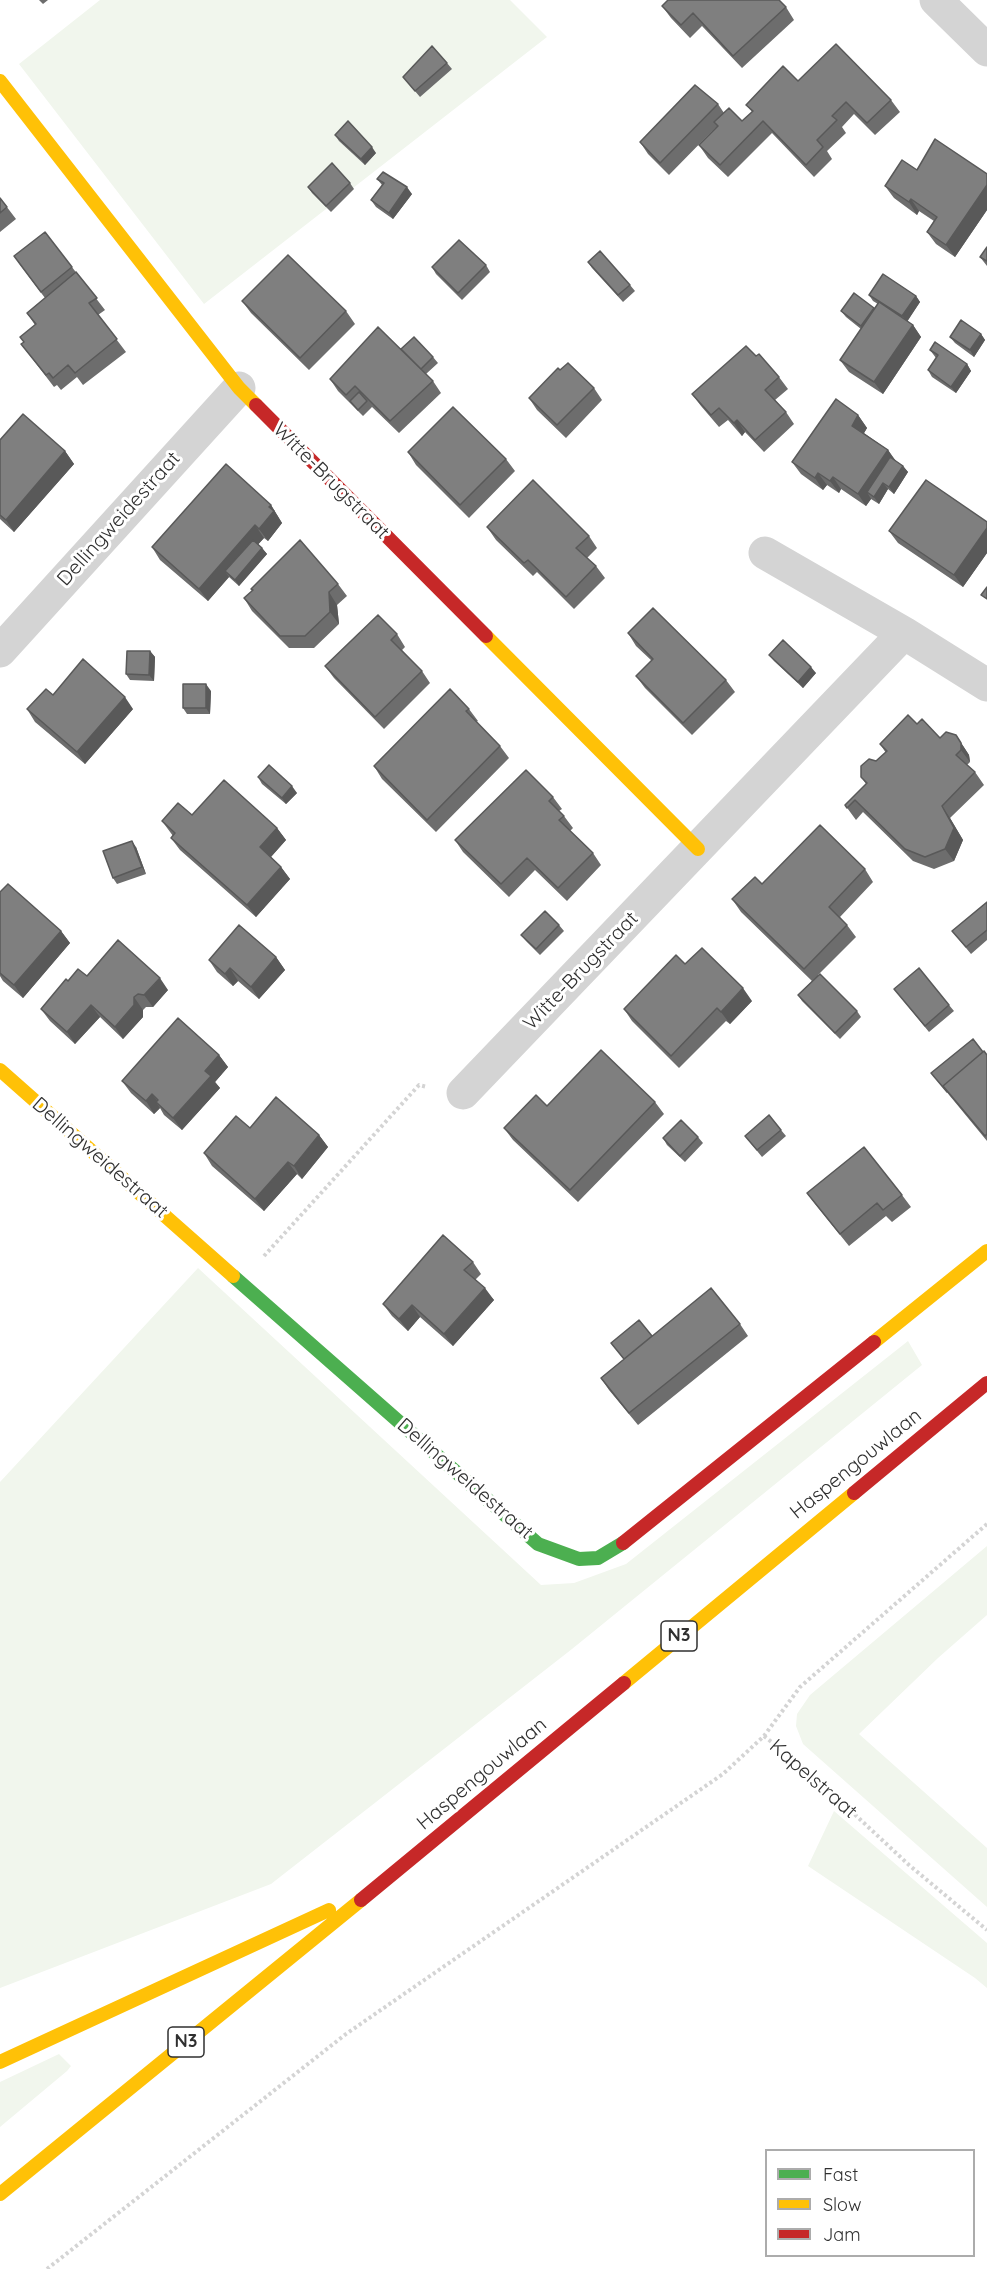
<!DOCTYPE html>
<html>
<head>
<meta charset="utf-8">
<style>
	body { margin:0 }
	#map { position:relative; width:987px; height:2269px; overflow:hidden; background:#fff; font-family:Quicksand,sans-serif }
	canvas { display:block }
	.legend { position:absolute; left:765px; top:2149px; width:210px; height:108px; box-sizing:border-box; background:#fff; border:2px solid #acacac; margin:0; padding:8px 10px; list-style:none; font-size:18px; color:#303030 }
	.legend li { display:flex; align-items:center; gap:12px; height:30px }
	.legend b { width:30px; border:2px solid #acacac }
</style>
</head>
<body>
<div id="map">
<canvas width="987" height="2269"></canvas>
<ul class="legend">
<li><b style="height:8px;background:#4caf50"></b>Fast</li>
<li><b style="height:8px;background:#ffc107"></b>Slow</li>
<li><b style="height:8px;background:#c62828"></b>Jam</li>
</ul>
</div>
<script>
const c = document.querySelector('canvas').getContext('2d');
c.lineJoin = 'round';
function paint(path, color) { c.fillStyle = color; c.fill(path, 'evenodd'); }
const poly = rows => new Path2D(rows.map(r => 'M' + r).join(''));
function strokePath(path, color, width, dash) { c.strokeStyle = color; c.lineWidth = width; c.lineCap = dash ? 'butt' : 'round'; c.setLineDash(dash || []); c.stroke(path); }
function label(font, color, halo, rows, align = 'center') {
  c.font = font + ' Quicksand,sans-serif'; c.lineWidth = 6; c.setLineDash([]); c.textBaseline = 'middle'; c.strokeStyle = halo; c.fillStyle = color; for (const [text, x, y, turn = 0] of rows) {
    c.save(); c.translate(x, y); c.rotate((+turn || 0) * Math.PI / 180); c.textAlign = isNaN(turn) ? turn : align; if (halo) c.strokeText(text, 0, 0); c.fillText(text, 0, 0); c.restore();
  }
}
const green = poly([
	[100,0,510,0,547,37,204,304,19,64],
	[198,1268,541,1585,574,1583,626,1564,908,1341,922,1365,572,1649,271,1884,0,1988,0,1482],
	[987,1546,987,1615,938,1658,859,1734,987,1848,987,1907,803,1744,796,1726,797,1714,810,1695],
	[834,1811,987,1943,987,1988,975,1978,808,1866],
	[59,2054,71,2066,67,2071,0,2127,0,2082]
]);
const path = poly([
	[264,1256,419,1085,427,1087],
	[764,1736,806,1769,909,1865,987,1930],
	[47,2269,346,2034,723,1774,764,1736,800,1687,987,1524]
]);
const street = poly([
	[936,0,987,50],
	[765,553,904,633,987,685],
	[0,651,239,388],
	[463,1093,904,633]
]);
const fast = poly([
	[233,1276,538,1544,579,1559,598,1558,623,1543]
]);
const slow = poly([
	[0,81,239,388,256,405],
	[486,636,698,849],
	[0,1070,233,1276],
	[874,1342,987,1251],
	[624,1683,854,1493],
	[0,2062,329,1910],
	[0,2194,361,1900]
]);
const jam = poly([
	[256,405,486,636],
	[854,1493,987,1383],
	[623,1543,874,1342],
	[361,1900,624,1683]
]);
const wall = poly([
	[39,0,48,0,43,4],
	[662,6,786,7,794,20,742,68,702,26,690,38,671,18],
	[447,63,452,69,420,97,403,77],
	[798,81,891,100,900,112,875,135,854,114,842,127,846,133,827,151,832,159,814,177,772,133,728,177,708,158,699,145,717,126,669,175,648,154,640,142,718,104,724,113,742,121,752,112,746,105],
	[335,135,376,153,365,165,339,141],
	[917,170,987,174,987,210,955,257,936,244,927,232,934,221,919,211,917,215,894,198,885,186],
	[377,179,412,194,393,219,376,207,371,200,382,185],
	[350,183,354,189,331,212,312,193,308,187],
	[0,198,16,219,0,232],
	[45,232,105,310,98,315,126,352,83,385,77,377,61,390,57,385,54,387,21,344,24,343,35,325,27,313,45,298,18,262],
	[987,247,987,266,980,257],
	[588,262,630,285,635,291,623,302,592,268],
	[486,265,490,272,462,300,436,274,432,267],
	[869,295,916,296,920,302,907,321,913,325,921,337,883,394,849,372,840,360,861,329,846,317,841,311,874,308,874,309,878,304,873,301],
	[242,301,346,311,355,324,309,370,251,313],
	[981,334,985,340,974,357,955,343,950,337],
	[401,349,433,357,438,363,426,374,433,381,441,393,399,433,372,407,363,416,338,391,330,379],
	[930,350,967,364,971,371,956,393,932,377,928,370,936,358],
	[756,356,779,377,788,389,775,400,786,412,794,424,764,452,745,432,742,436,728,420,719,427,701,406,692,394],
	[560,370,594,388,602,400,566,438,537,410,529,398],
	[858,415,867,428,864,433,888,450,896,461,903,466,908,472,894,494,888,489,879,504,871,499,866,506,841,489,839,493,827,485,823,490,801,474,792,462],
	[0,440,65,451,74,464,14,532,0,519],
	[408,452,506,459,515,471,469,518,416,465],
	[271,505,282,523,268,541,264,538,258,544,262,548,267,554,239,586,229,577,208,601,160,560,152,547],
	[987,522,987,553,963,587,898,543,889,531],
	[487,527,589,536,597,548,587,558,596,566,605,578,574,609,537,572,533,576,496,540],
	[338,584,347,596,337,605,339,624,314,648,289,648,252,611,244,598,252,591,251,589],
	[628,633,726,680,735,692,692,735,645,688,636,676,652,661,636,646],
	[397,634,405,647,402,650,422,671,430,683,384,729,334,678,325,666],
	[150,651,155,657,154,681,130,680,126,674],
	[769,655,816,673,803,688,774,661],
	[211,691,210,714,187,714,183,708],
	[53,695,133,709,85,764,35,722,27,709],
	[469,709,478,721,476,722,500,746,509,758,436,832,382,779,374,766],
	[917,724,940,738,956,735,969,755,970,762,967,765,975,772,984,785,950,818,963,840,954,861,934,869,913,861,863,812,856,820,845,805,866,784,861,777,876,761,886,753,880,744],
	[258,777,297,793,286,804,262,784],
	[553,797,562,809,559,811,564,816,573,828,570,831,593,853,601,865,567,901,535,870,509,897,463,852,455,840],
	[192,815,277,828,286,840,271,857,281,867,290,879,256,917,180,850,171,838,173,836,162,821],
	[136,847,146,874,117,884,113,878],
	[865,869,873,882,840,917,847,925,856,937,818,975,857,1011,861,1017,840,1039,802,1001,798,995,812,981,741,912,732,899,762,884],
	[0,892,61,931,70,943,23,998,3,981,0,976],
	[987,903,987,940,971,954,952,931],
	[559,925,564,931,540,955,526,941,521,935],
	[276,957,285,970,259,999,238,981,233,986,217,972,209,960],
	[87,976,168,990,153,1007,146,1007,143,1010,143,1017,123,1039,100,1017,75,1044,50,1021,41,1009,68,981],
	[894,989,949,1005,954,1011,929,1032],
	[752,1001,730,1024,726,1021,679,1068,632,1021,624,1009],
	[219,1055,228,1067,215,1082,220,1088,182,1130,164,1115,160,1108,154,1114,131,1093,122,1081],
	[987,1055,987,1141,931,1073],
	[655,1102,664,1114,578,1202,513,1140,504,1128,547,1106],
	[250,1128,319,1135,328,1147,302,1179,297,1174,264,1211,212,1166,204,1153],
	[781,1130,786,1136,762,1157,745,1136],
	[698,1137,703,1143,685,1162,667,1145,663,1138],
	[807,1193,902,1195,911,1207,892,1222,886,1216,849,1246,816,1205],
	[473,1262,481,1274,475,1280,494,1300,453,1346,420,1317,408,1331,392,1316,383,1304],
	[740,1324,748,1336,638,1425,609,1390,601,1378,624,1359,611,1343,652,1336]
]);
const shadedWall = poly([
	[372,147,376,153,365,165,361,159],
	[987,185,987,210,955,257,946,245],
	[407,187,412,194,393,219,389,213],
	[911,199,919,211,917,215,909,202],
	[916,296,920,302,907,322,902,316],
	[874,308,878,314,866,332,861,326],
	[913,325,921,337,883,394,874,382],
	[981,334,985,340,974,357,970,350],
	[967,364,971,371,956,393,951,387],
	[858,415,867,428,861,438,852,426],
	[737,420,745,432,742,436,734,423],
	[888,450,896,462,867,492,871,499,866,506,858,494],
	[65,451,74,464,14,532,6,520],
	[903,466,908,472,894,494,889,487],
	[818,473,827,485,823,490,815,478],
	[833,477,841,489,839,493,830,481],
	[883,483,888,489,879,504,874,497],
	[271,505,282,523,268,541,259,529,269,507],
	[255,525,264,538,230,576,225,571,229,577,208,601,199,589],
	[987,528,987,553,963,587,954,575],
	[262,548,267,554,239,586,235,580],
	[329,592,337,605,339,624,330,612],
	[150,651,155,657,154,681,149,675],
	[811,667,816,673,803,688,798,682],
	[206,684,211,691,210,714,206,708],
	[125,697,133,709,85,764,77,752],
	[956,735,969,755,970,762,961,750],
	[292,786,297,793,286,804,282,798],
	[942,806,950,818,963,840,954,861,945,849],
	[277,828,286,840,269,859,260,847],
	[132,841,136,847,146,874,142,867],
	[281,867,290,879,256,917,247,905],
	[61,931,70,943,23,998,14,985],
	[276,957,285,970,259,999,251,987],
	[230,968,238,981,233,986,225,974],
	[160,978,168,990,153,1007,144,995],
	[743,988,752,1001,730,1024,721,1012],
	[134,997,143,1010,143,1017,123,1039,115,1027],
	[91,1005,100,1017,75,1044,67,1032],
	[219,1055,228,1067,215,1082,220,1088,182,1130,173,1118,205,1071],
	[152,1094,161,1106,156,1102,160,1108,154,1114,146,1101],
	[319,1135,328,1147,302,1179,294,1166],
	[288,1162,297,1174,264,1211,255,1199],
	[485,1288,494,1300,453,1346,444,1334],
	[412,1305,420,1317,408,1331,399,1319]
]);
const building = poly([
	[668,0,779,0,786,7,733,56,693,13,681,25,662,6,668,0],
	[836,44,891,100,867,123,846,102,832,116,837,120,817,140,823,147,806,165,763,121,720,165,699,145,718,126,714,122,729,108,742,121,753,111,746,105,783,66,798,81,836,44],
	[432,46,447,63,415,91,403,77,432,46],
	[695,85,718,104,660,163,640,142,695,85],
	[348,121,372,147,361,159,335,135,348,121],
	[935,139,987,174,987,185,946,245,927,232,937,217,911,199,909,202,885,186,902,160,917,170,935,139],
	[332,163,350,183,326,206,308,187,332,163],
	[383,172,407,187,389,213,371,200,384,183,377,179,383,172],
	[0,198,7,207,0,213,0,198],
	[45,232,72,267,41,292,14,256,45,232],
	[459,240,486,265,458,293,432,267,459,240],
	[987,247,987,261,980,257,987,247],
	[600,251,630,285,618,295,588,262,600,251],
	[288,255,346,311,300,358,242,301,288,255],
	[76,272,97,298,89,303,117,339,75,373,68,365,53,378,49,373,46,375,21,344,24,342,20,337,36,324,27,313,76,272],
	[883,274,916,296,902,316,869,295,883,274],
	[854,293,874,308,861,326,841,311,854,293],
	[879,302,913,325,874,382,840,360,879,302],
	[961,320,981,334,970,350,950,337,961,320],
	[378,327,433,381,390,421,355,386,346,395,330,379,378,327],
	[414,337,433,357,421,369,401,349,414,337],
	[935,342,967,364,951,387,928,370,938,355,930,350,935,342],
	[746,346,756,356,759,354,779,377,765,390,786,412,755,440,737,420,734,423,719,408,711,415,692,394,746,346],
	[568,363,594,388,557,425,529,398,558,368,560,370,568,363],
	[359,392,367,401,358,410,350,401,359,392],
	[836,399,858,415,852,426,888,450,858,494,833,477,830,481,818,473,815,478,792,462,836,399],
	[453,407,506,459,460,505,408,452,453,407],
	[23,414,65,451,6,520,0,515,0,440,23,414],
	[890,457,903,466,889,487,883,483,874,497,867,492,890,457],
	[226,464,271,505,269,507,274,511,259,529,255,525,199,589,152,547,226,464],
	[533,480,589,536,576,548,596,566,566,597,528,560,524,563,487,527,533,480],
	[926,480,987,522,987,528,954,575,889,531,926,480],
	[253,540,262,548,235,580,225,571,253,540],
	[300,540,338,584,329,592,330,612,305,636,280,636,244,598,253,590,251,589,300,540],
	[987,587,987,599,981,595,987,587],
	[653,608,726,680,683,723,636,676,653,659,628,633,653,608],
	[378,615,397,634,391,640,422,671,375,717,325,666,378,615],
	[783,640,811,667,798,682,769,655,783,640],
	[127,651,150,651,149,675,126,674,127,651],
	[83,659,125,697,77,752,27,709,46,689,53,695,83,659],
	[183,684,206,684,206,708,183,708,183,684],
	[450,689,469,709,466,711,500,746,427,820,374,766,450,689],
	[908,715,917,724,922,719,940,738,946,732,956,735,961,743,961,750,956,755,975,772,942,806,954,828,945,849,925,857,905,849,855,800,847,808,845,805,867,783,861,777,861,766,869,759,876,761,887,751,880,744,908,715],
	[269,765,292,786,282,798,258,777,269,765],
	[526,770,553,797,549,801,564,816,559,820,593,853,558,888,527,858,501,884,455,840,526,770],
	[224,780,277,828,260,847,281,867,247,905,171,838,175,833,162,821,178,803,192,815,224,780],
	[820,825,865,869,829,907,847,925,804,969,732,899,755,877,762,884,820,825],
	[132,841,142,867,113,878,103,851,132,841],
	[8,884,61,931,14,985,0,973,0,892,8,884],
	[987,902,987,930,966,947,952,931,987,902],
	[545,911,559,925,536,949,521,935,545,911],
	[239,925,276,957,251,987,230,968,225,974,209,960,239,925],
	[118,940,160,978,144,995,138,994,134,997,134,1005,115,1027,91,1005,67,1032,41,1009,66,979,68,981,78,969,87,976,118,940],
	[702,948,743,988,721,1012,717,1008,671,1056,624,1009,676,955,685,964,702,948],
	[919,968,949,1005,925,1026,894,989,919,968],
	[820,974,857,1011,835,1033,798,995,820,974],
	[178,1018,219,1055,205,1071,211,1076,173,1118,156,1102,158,1100,152,1094,146,1101,122,1081,178,1018],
	[973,1039,983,1052,943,1086,947,1092,931,1073,973,1039],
	[601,1050,655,1102,570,1190,504,1128,536,1095,547,1106,601,1050],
	[984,1051,987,1055,987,1134,985,1136,943,1086,984,1051],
	[276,1097,319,1135,294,1166,288,1162,255,1199,204,1153,236,1116,250,1128,276,1097],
	[769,1115,781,1130,757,1150,745,1136,769,1115],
	[681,1120,698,1137,680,1156,663,1138,681,1120],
	[864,1147,902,1195,883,1210,877,1203,840,1234,807,1193,864,1147],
	[443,1235,473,1262,464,1270,485,1288,444,1334,412,1305,399,1319,383,1304,443,1235],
	[711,1288,740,1324,629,1413,601,1378,711,1288],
	[639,1320,652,1336,624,1359,611,1343,639,1320]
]);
const shields = [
	[679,1636,36],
	[186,2042,36]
];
const shieldNames = [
	["N3",679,1636],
	["N3",186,2042]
];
const streetNames = [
	["Witte-Brugstraat",331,481,45],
	["Dellingweidestraat",119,519,-48],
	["Witte-Brugstraat",581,971,-46],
	["Dellingweidestraat",100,1158,41],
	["Haspengouwlaan",856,1464,-39],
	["Dellingweidestraat",465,1479,41],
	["Haspengouwlaan",482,1774,-40],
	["Kapelstraat",813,1779,41]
];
paint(green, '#f1f6ed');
strokePath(path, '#d4d4d4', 4, [3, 3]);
strokePath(street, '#d4d4d4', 33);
strokePath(fast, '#4caf50', 14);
strokePath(slow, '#ffc107', 14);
strokePath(jam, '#c62828', 14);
paint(wall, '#6d6d6d');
paint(shadedWall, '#595959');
paint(building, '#7f7f7f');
strokePath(building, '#595959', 1.5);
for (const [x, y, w] of shields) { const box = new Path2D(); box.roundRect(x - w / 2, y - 15, w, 30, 4.5); c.fillStyle = '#fff'; c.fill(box); strokePath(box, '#303030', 1.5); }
label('bold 18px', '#303030', null, shieldNames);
label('20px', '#303030', '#fff', streetNames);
</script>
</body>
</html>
